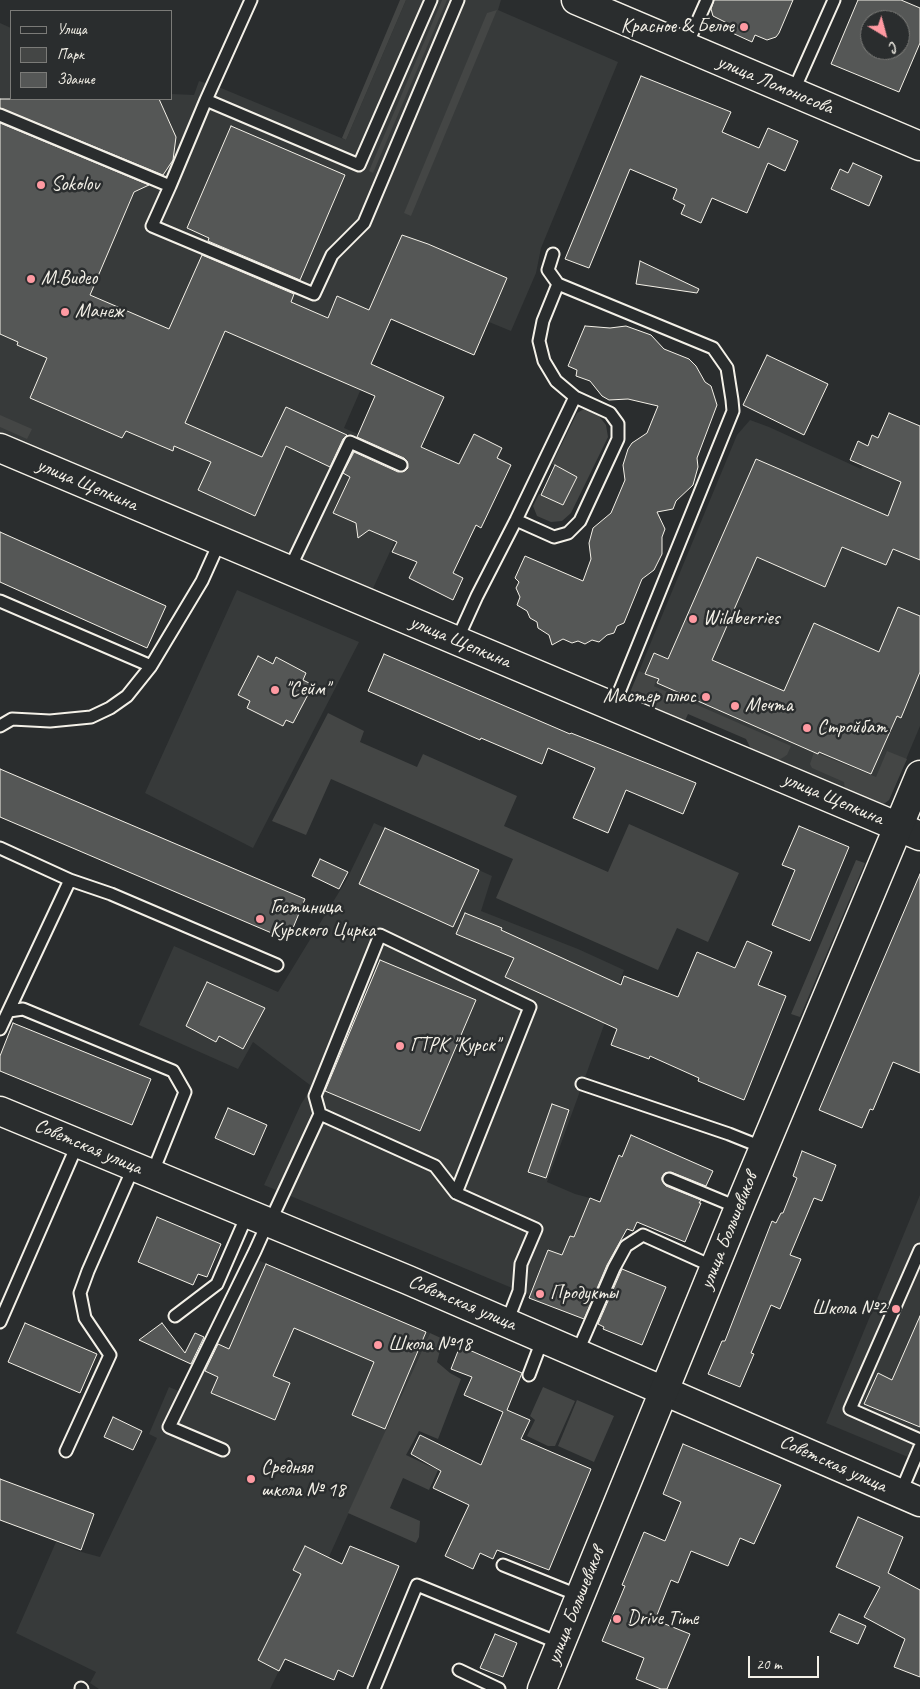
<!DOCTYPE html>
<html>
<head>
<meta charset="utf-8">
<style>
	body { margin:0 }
	#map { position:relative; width:920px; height:1689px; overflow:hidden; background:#2a2d2e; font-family:Caveat,sans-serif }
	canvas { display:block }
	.legend { position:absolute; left:10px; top:10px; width:162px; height:90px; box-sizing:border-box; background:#2a2d2e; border:1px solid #7b7b78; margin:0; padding:6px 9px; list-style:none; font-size:15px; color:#f4f1e8 }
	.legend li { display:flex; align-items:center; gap:10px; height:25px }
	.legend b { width:25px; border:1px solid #7b7b78 }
	.north { position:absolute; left:860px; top:10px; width:50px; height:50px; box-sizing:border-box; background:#2a2d2e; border:1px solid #7b7b78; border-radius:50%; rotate:143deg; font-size:14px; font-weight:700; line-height:20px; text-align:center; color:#f4f1e8 }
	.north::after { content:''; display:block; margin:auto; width:18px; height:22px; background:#ff9aa2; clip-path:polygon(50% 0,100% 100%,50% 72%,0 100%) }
	.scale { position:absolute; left:748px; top:1656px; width:71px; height:22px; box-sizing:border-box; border:2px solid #f4f1e8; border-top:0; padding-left:6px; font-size:15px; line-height:18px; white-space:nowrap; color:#f4f1e8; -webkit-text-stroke:4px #2a2d2e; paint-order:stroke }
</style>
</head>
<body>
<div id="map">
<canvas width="920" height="1689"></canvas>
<ul class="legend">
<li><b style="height:6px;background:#2a2d2e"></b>Улица</li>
<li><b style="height:14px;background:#444645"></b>Парк</li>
<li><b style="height:14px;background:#555756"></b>Здание</li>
</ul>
<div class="north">С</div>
<div class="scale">20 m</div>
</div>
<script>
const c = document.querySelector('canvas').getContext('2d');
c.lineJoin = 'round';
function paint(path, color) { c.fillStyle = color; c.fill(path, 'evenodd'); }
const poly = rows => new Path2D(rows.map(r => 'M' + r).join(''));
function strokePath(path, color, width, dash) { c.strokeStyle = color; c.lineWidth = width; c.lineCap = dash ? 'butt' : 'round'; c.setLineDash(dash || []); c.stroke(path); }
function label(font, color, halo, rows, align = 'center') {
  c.font = font + ' Caveat,sans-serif'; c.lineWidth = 5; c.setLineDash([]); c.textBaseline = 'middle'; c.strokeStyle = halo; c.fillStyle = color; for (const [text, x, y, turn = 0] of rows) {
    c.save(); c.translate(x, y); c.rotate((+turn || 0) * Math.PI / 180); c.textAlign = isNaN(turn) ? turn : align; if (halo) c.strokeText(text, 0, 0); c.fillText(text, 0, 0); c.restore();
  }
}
const built = poly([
	[406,0,501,0,498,10,618,62,541,248,536,273,511,331,489,322,474,355,391,320,344,428,427,464,406,517,369,597,0,438,0,23,11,28,11,99,171,99,171,94,194,95,199,81,221,88,346,140],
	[750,420,769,427,861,469,863,466,920,490,920,726,889,800,882,805,769,761,787,755,654,686,639,671,737,435],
	[237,590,359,642,253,848,145,793],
	[374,823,492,876,481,911,578,949,624,970,547,1182,575,1194,590,1198,574,1237,570,1236,562,1255,548,1250,529,1295,264,1185,301,1104,307,1095,310,1085,253,1042,238,1069,139,1025,174,946,278,992,347,879],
	[920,1195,920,1462,826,1423],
	[246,1255,430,1333,318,1581,322,1583,270,1689,99,1689,90,1683,96,1672,16,1633,56,1542,78,1551,100,1557,157,1438,149,1434,169,1387,181,1392]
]);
const green = poly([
	[400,0,406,0,346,140,342,138],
	[442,0,447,0,373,173,369,171],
	[497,10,411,216,404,213,487,13],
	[584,409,599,416,606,425,608,437,571,513,562,521,551,522,537,516,533,506,539,494,563,505,577,477,552,464,577,413],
	[0,415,32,429,27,439,0,427],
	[639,671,657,678,654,686,791,746,787,755,779,760,769,761,758,756,751,749,746,739,688,714,683,725,638,704,632,698,631,690],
	[328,713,364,731,360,742,417,767,423,754,517,796,504,826,608,872,629,824,739,873,708,942,677,928,658,970,496,898,513,859,331,779,306,835,272,821],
	[887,751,907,759,889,800,882,805,874,806,845,790,844,782,812,768,810,764,814,752,876,777],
	[856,860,865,863,800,1017,791,1014],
	[430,1333,443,1339,437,1362,450,1373,461,1379,438,1439,419,1431,406,1455,438,1470,429,1490,403,1478,390,1508,420,1521,419,1537,416,1543,348,1513],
	[543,1387,575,1401,555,1446,548,1446,527,1436,535,1420,530,1416],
	[577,1400,614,1416,594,1462,558,1446]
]);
const building = poly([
	[714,0,793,0,779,33,776,37,767,40,755,35,752,42,728,31,731,25,713,16,711,9,714,0],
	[858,0,901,0,920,8,920,43,899,92,831,64,858,0],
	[870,20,900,20,900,50,870,50,870,20],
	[641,76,731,112,722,132,759,148,768,128,798,141,785,171,768,163,747,213,712,198,701,223,681,214,685,205,673,199,677,189,630,169,589,268,565,259,641,76],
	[0,99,159,99,176,137,173,160,163,175,0,108,0,99],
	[0,123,149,185,134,192,90,295,169,329,202,255,294,294,291,302,328,318,337,296,369,310,402,235,428,244,507,278,474,355,391,319,371,364,444,397,421,447,459,464,474,434,502,448,497,458,511,465,481,528,476,525,453,573,463,578,453,600,409,578,417,562,392,552,397,542,369,530,358,538,356,523,333,513,350,477,343,473,354,452,398,472,405,471,408,468,407,461,404,458,357,437,375,396,225,331,185,423,262,457,286,407,347,435,343,439,330,467,286,446,255,516,198,490,211,462,174,446,173,451,126,431,122,438,30,398,47,358,17,345,18,342,0,334,0,123],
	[231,126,345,175,300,280,208,241,209,238,187,228,231,126],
	[853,163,882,176,869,206,831,189,840,169,848,173,853,163],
	[640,261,699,289,697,293,636,284,640,261],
	[585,326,610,328,626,326,651,335,664,349,689,359,696,366,705,382,711,386,717,405,697,458,698,467,693,485,676,501,673,509,657,512,665,529,662,537,662,554,654,570,642,579,624,623,617,626,614,633,607,635,599,642,592,640,585,644,578,641,572,643,563,639,552,645,549,635,538,628,537,622,530,618,527,611,517,605,520,597,516,588,519,582,515,578,525,556,583,581,591,559,589,543,593,528,611,513,625,480,623,465,628,449,632,443,647,433,658,406,628,399,609,400,602,396,590,381,576,376,577,370,568,366,585,326],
	[767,355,828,384,804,435,743,405,767,355],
	[889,413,920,426,920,560,893,549,886,565,842,547,825,587,757,557,712,660,784,691,814,623,879,652,898,607,920,616,920,672,901,718,897,716,871,774,819,752,818,754,657,683,659,679,645,674,654,653,668,659,756,459,888,516,901,482,850,460,858,441,868,446,872,435,878,438,889,413],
	[555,465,577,477,563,505,541,495,555,465],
	[0,532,166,606,147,648,0,582,0,532],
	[384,654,570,734,571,733,604,746,696,783,683,814,626,790,608,833,573,818,595,768,548,748,542,764,481,738,480,740,368,691,384,654],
	[258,656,273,664,276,657,306,673,303,680,313,685,293,723,286,720,283,726,247,708,250,701,238,695,258,656],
	[0,769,305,899,288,940,0,817,0,769],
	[799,826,849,847,810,941,772,925,795,870,782,865,799,826],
	[385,828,479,870,453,927,359,884,385,828],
	[320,859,348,872,339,889,312,876,320,859],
	[920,874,920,1073,893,1062,873,1110,870,1109,862,1128,819,1110,920,874],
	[465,913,502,928,501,930,621,985,624,976,678,997,697,952,735,968,747,941,772,952,758,985,786,996,744,1100,698,1081,699,1078,650,1056,649,1059,611,1045,617,1029,505,977,514,958,456,934,465,913],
	[380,960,476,1000,420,1131,325,1091,380,960],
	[207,982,265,1008,243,1049,219,1036,216,1042,186,1026,207,982],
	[13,1023,151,1079,132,1125,0,1071,0,1056,13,1023],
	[552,1104,569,1110,546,1178,528,1172,552,1104],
	[228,1108,267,1125,254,1155,215,1138,228,1108],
	[631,1135,713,1171,706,1186,671,1172,665,1173,662,1177,662,1180,666,1186,701,1200,699,1203,701,1203,685,1242,637,1222,633,1231,627,1229,607,1265,584,1319,529,1298,548,1250,562,1255,570,1236,574,1237,590,1198,600,1202,619,1155,622,1157,631,1135],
	[802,1151,836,1165,822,1201,814,1198,790,1255,801,1259,780,1309,771,1305,751,1353,754,1354,740,1387,708,1374,722,1341,725,1341,772,1221,776,1223,781,1213,783,1213,797,1178,793,1176,802,1151],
	[157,1217,221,1244,207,1277,198,1274,193,1285,138,1262,157,1217],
	[266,1264,426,1332,385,1429,352,1415,374,1362,294,1328,273,1376,290,1383,275,1420,211,1393,218,1377,205,1371,218,1344,229,1349,266,1264],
	[622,1269,666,1287,642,1345,603,1329,604,1327,598,1324,622,1269],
	[920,1316,920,1427,864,1404,878,1373,892,1380,920,1316],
	[25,1323,97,1354,80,1393,8,1362,25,1323],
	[162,1323,185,1353,195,1333,204,1337,191,1364,139,1340,162,1323],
	[460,1346,522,1373,507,1410,530,1420,521,1439,591,1469,549,1570,497,1550,493,1559,480,1553,473,1569,445,1556,469,1505,433,1488,441,1471,411,1454,420,1435,481,1465,503,1412,464,1395,472,1377,451,1369,460,1346],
	[113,1417,142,1431,133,1450,104,1437,113,1417],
	[683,1444,781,1485,754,1544,740,1538,728,1566,691,1551,678,1583,671,1580,655,1620,690,1634,667,1689,661,1689,636,1679,644,1658,602,1641,625,1586,622,1585,644,1532,665,1541,681,1502,663,1494,683,1444],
	[0,1479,94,1514,81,1550,0,1520,0,1479],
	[858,1517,903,1537,888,1573,920,1590,920,1677,894,1667,905,1639,864,1617,880,1587,836,1567,858,1517],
	[305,1546,342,1564,350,1546,399,1566,353,1677,338,1670,334,1680,285,1659,279,1671,258,1660,301,1574,293,1570,305,1546],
	[839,1614,866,1626,858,1644,830,1632,839,1614],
	[495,1634,517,1643,503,1677,480,1668,495,1634]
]);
const service = poly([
	[686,47,707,0],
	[793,92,834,0],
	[206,100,251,0],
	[0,115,170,186,206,100,359,165,431,0],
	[170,186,152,226,314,294,332,255,364,223,458,0],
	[553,254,548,270,558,284],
	[516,520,554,537,568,533,580,521,618,439,618,424,610,413,575,397],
	[289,570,350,442,401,465],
	[0,601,151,666,202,581,220,541],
	[457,640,477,596,516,520,575,397,556,381,544,361,539,341,543,321,558,284,713,348,727,368,732,400,733,411,613,707],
	[0,726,12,719,50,721,91,717,110,708,127,696,151,666],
	[0,848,70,880,0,1029],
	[70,880,111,894,277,965],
	[9,1011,23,1009,173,1071,185,1092,152,1174],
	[582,1084,729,1134,764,1148],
	[320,1114,435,1166,456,1193],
	[669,1179,739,1208],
	[270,1222,320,1114,315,1096,380,935,530,1007,456,1193,536,1229,521,1264,519,1291,507,1322],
	[920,1250,850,1409,920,1440],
	[175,1316,217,1284,248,1213],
	[0,1322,78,1143],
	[577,1353,614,1268,626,1246,643,1235,714,1267],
	[529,1375,543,1338],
	[223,1450,169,1427,255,1251,268,1222],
	[66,1451,110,1355,85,1318,80,1293,88,1271,134,1166],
	[900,1494,920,1447],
	[503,1565,580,1596],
	[459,1670,499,1689],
	[81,1688,82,1689],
	[374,1689,417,1585,561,1644]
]);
const tertiary = poly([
	[576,0,920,146],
	[0,448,920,836],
	[0,1111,408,1280,920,1502]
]);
const secondary = poly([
	[542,1689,742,1200,920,775]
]);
const markers = [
	[744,27,5,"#ff9aa2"],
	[41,185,5,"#ff9aa2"],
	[31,279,5,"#ff9aa2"],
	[65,312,5,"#ff9aa2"],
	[693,619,5,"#ff9aa2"],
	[275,690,5,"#ff9aa2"],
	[706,697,5,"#ff9aa2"],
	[735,706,5,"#ff9aa2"],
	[807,728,5,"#ff9aa2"],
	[260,919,5,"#ff9aa2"],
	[400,1046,5,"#ff9aa2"],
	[540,1294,5,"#ff9aa2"],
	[896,1309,5,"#ff9aa2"],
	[378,1345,5,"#ff9aa2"],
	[251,1479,5,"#ff9aa2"],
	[617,1619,5,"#ff9aa2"]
];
const poiNames = [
	["Красное & Белое",734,27,"right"],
	["Sokolov",51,185],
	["М.Видео",41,279],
	["Манеж",75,312],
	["Wildberries",703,619],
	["\"Сейм\"",285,690],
	["Мастер плюс",696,697,"right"],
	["Мечта",745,706],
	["Стройбат",817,728],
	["Гостиница",270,908],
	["Курского Цирка",270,931],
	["ГТРК \"Курск\"",410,1046],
	["Продукты",550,1294],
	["Школа №2",886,1309,"right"],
	["Школа №18",388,1345],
	["Средняя",261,1468],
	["школа № 18",261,1491],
	["Drive Time",627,1619]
];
const streetNames = [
	["улица Ломоносова",775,85,23],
	["улица Щепкина",87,485,23],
	["улица Щепкина",460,642,23],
	["улица Щепкина",833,799,23],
	["Советская улица",88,1147,23],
	["улица Большевиков",729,1231,-68],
	["Советская улица",462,1303,23],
	["Советская улица",833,1464,24],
	["улица Большевиков",576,1606,-68]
];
paint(built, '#373a3a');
paint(green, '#444645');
paint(building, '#555756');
strokePath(building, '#f4f1e8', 1);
strokePath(service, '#f4f1e8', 15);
strokePath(tertiary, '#f4f1e8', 31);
strokePath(secondary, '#f4f1e8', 31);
strokePath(service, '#2a2d2e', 11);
strokePath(tertiary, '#2a2d2e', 28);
strokePath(secondary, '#2a2d2e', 28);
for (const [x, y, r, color] of markers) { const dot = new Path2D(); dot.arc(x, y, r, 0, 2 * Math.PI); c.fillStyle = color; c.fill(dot); strokePath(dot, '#2a2d2e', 2); }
label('20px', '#f4f1e8', '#2a2d2e', poiNames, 'left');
label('20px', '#f4f1e8', '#2a2d2e', streetNames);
</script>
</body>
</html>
